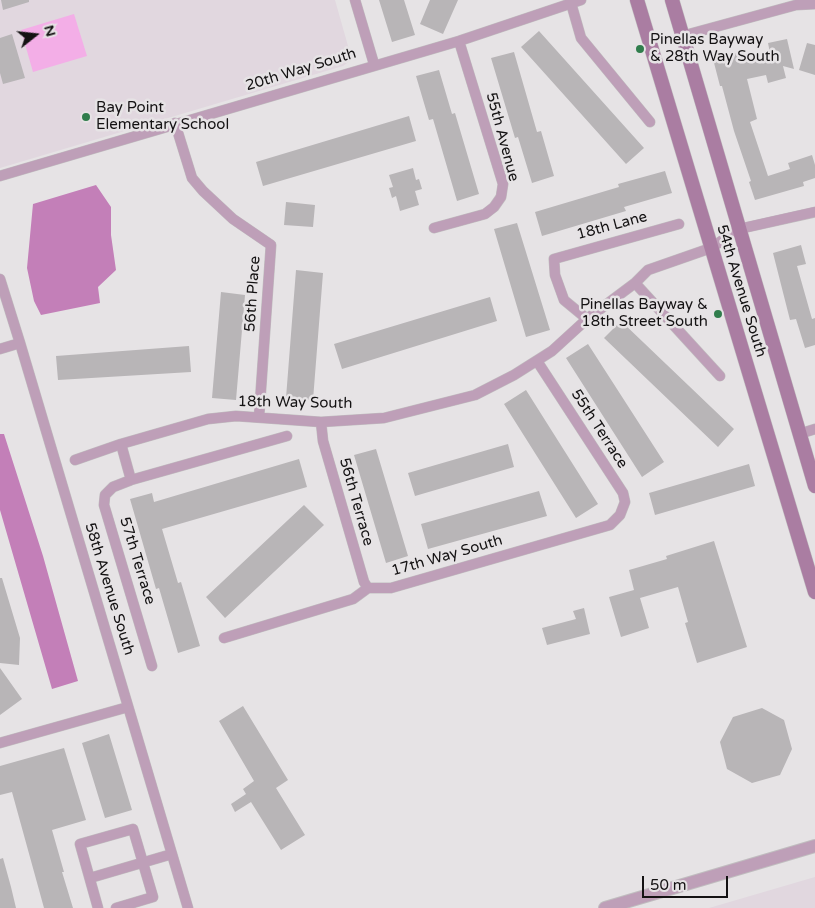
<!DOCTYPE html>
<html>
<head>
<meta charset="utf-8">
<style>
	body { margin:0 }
	#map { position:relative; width:815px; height:908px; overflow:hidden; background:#e6e3e5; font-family:"Varela Round",sans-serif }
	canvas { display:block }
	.north { position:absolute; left:10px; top:10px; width:50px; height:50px; -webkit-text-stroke:4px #e6e3e5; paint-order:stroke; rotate:74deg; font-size:14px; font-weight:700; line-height:20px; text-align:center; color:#141213 }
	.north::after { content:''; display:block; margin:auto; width:18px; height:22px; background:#141213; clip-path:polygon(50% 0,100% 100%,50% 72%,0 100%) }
	.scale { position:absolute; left:642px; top:876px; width:86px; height:22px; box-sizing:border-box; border:2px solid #141213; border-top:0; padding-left:6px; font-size:15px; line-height:18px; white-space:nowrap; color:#141213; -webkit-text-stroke:4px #e6e3e5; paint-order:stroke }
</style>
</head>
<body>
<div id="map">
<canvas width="815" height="908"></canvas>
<div class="north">N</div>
<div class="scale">50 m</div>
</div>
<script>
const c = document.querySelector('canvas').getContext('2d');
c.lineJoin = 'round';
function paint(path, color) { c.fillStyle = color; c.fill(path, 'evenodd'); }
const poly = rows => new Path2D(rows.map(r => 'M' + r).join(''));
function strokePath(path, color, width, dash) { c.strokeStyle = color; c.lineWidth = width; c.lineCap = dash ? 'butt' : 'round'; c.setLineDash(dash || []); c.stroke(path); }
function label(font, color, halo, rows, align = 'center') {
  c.font = font + ' "Varela Round",sans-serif'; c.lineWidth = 5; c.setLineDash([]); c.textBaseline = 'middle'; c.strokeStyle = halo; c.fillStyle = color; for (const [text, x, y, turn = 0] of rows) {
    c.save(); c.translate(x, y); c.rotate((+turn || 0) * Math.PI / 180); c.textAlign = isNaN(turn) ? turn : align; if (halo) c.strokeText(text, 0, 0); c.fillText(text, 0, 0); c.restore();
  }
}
const built = poly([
	[0,0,335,0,350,53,350,61,343,66,0,168],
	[815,877,815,908,709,908]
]);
const green = poly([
	[74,14,87,56,33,72,21,30]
]);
const water = poly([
	[96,185,111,207,111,235,116,270,98,287,100,303,41,315,34,301,27,268,33,204],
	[0,434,4,434,43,556,78,681,52,689,0,510]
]);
const building = poly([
	[1,0,29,0,29,2,3,10],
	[379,0,404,0,415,35,392,42],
	[430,0,458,0,443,34,420,24],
	[539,31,644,148,626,164,521,47],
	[12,34,25,78,3,84,0,73,0,38],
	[787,39,794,69,783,66,786,78,768,83,766,75,747,79,757,119,750,122,768,176,790,169,788,163,812,155,815,165,815,178,803,182,804,186,755,200,749,182,751,181,734,131,722,86,720,86,713,59,744,51,746,59,770,53,768,43],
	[807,43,815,45,815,75,799,70],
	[514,52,537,132,541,131,554,176,532,183,518,137,515,138,491,58],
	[439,70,452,114,455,113,479,194,457,201,433,119,429,120,416,76],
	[409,116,416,141,263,186,256,162],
	[413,168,416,180,419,179,422,189,415,191,419,205,400,211,396,196,392,198,389,188,393,187,389,175],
	[665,171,672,193,624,207,626,211,542,236,535,212,619,187,618,184],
	[286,202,315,205,313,227,284,225],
	[517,223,550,330,526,337,494,229],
	[801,245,806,264,797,266,812,319,815,318,815,345,805,348,796,319,790,320,773,253],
	[296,270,323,273,313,400,286,398],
	[221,292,245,295,236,400,212,398],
	[490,297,497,321,342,369,334,344],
	[621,321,734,429,718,447,604,338],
	[588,344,664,462,642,477,566,358],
	[189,346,191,372,58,380,56,356],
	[526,390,598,504,576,518,504,404],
	[508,444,514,467,415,496,408,473],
	[376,449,408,556,386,563,354,455],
	[299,459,307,487,162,529,178,583,181,582,200,646,178,653,159,588,156,589,130,499,152,493,154,502],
	[749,464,755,486,655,515,649,493],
	[539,491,547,516,428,549,421,524],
	[304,505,324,525,225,618,206,597],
	[714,541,747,647,697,663,685,623,688,622,678,587,640,598,649,628,621,637,609,597,634,590,629,570,667,559,666,556],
	[0,578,2,578,20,638,19,665,0,663],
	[584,608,590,634,547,645,542,628,576,619,573,611],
	[0,668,22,699,0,715],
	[243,706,288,780,276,788,305,835,281,850,251,802,235,812,231,804,246,794,243,789,254,781,219,721],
	[762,708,784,720,792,749,780,775,752,783,727,769,720,742,733,717],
	[109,734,132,810,105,818,82,743],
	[64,748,86,820,52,830,64,872,62,872,73,908,44,908,12,792,0,795,0,766],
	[3,858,11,887,16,908,0,908,0,859]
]);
const minor = poly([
	[355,0,374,64],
	[571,3,581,38,650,122],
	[682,36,796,5,815,4],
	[175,123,192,178,203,191,233,219,271,245,259,417],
	[0,176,459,41,581,0],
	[434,228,485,214,494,207,501,197,503,184,459,41],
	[0,279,20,343,188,908],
	[635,283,720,376],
	[587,319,564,300,555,275,554,259,679,224],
	[0,349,20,343],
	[321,422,323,441,364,582,368,588],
	[799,434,815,429],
	[121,444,131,480,287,436],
	[75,460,121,444,208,419,236,416,321,422,384,418,475,395,514,375,552,351,587,319,635,283,648,270,711,248,739,229,815,212],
	[131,480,113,487,105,495,104,505,152,666],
	[224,638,353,599,368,588,391,588,610,525,620,515,625,502,623,493,537,361],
	[0,743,128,707],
	[90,878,172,854],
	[98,908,80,844,133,829,153,897,116,908]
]);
const tertiary = poly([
	[605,908,815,846]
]);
const secondary = poly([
	[637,0,815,592],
	[672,0,815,486]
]);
const markers = [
	[640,49,5,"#307d4c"],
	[86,117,5,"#307d4c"],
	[718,314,5,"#307d4c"]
];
const poiNames = [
	["Pinellas Bayway",650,40],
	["& 28th Way South",650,57],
	["Bay Point",96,108],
	["Elementary School",96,125],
	["Pinellas Bayway &",708,305,"right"],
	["18th Street South",708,322,"right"]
];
const streetNames = [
	["20th Way South",301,70,-17],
	["55th Avenue",502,137,75],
	["18th Lane",612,226,-15],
	["54th Avenue South",741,291,73],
	["56th Place",253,294,-86],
	["18th Way South",295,403,1],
	["55th Terrace",599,429,57],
	["56th Terrace",356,502,74],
	["17th Way South",447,556,-16],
	["57th Terrace",137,561,73],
	["58th Avenue South",109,589,73]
];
paint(built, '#e1d7df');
paint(green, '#f3aee7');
paint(water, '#c37fb8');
paint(building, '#b8b5b7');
strokePath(minor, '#c0bdbf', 11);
strokePath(tertiary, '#c0bdbf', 14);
strokePath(secondary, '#c0bdbf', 15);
strokePath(minor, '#be9fb8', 10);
strokePath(tertiary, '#be9fb8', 12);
strokePath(secondary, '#aa7da2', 14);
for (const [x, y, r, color] of markers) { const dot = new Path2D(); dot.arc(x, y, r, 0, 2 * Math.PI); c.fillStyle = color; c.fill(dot); strokePath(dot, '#e6e3e5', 2); }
label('15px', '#141213', '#e6e3e5', poiNames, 'left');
label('15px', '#141213', '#e6e3e5', streetNames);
</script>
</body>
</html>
